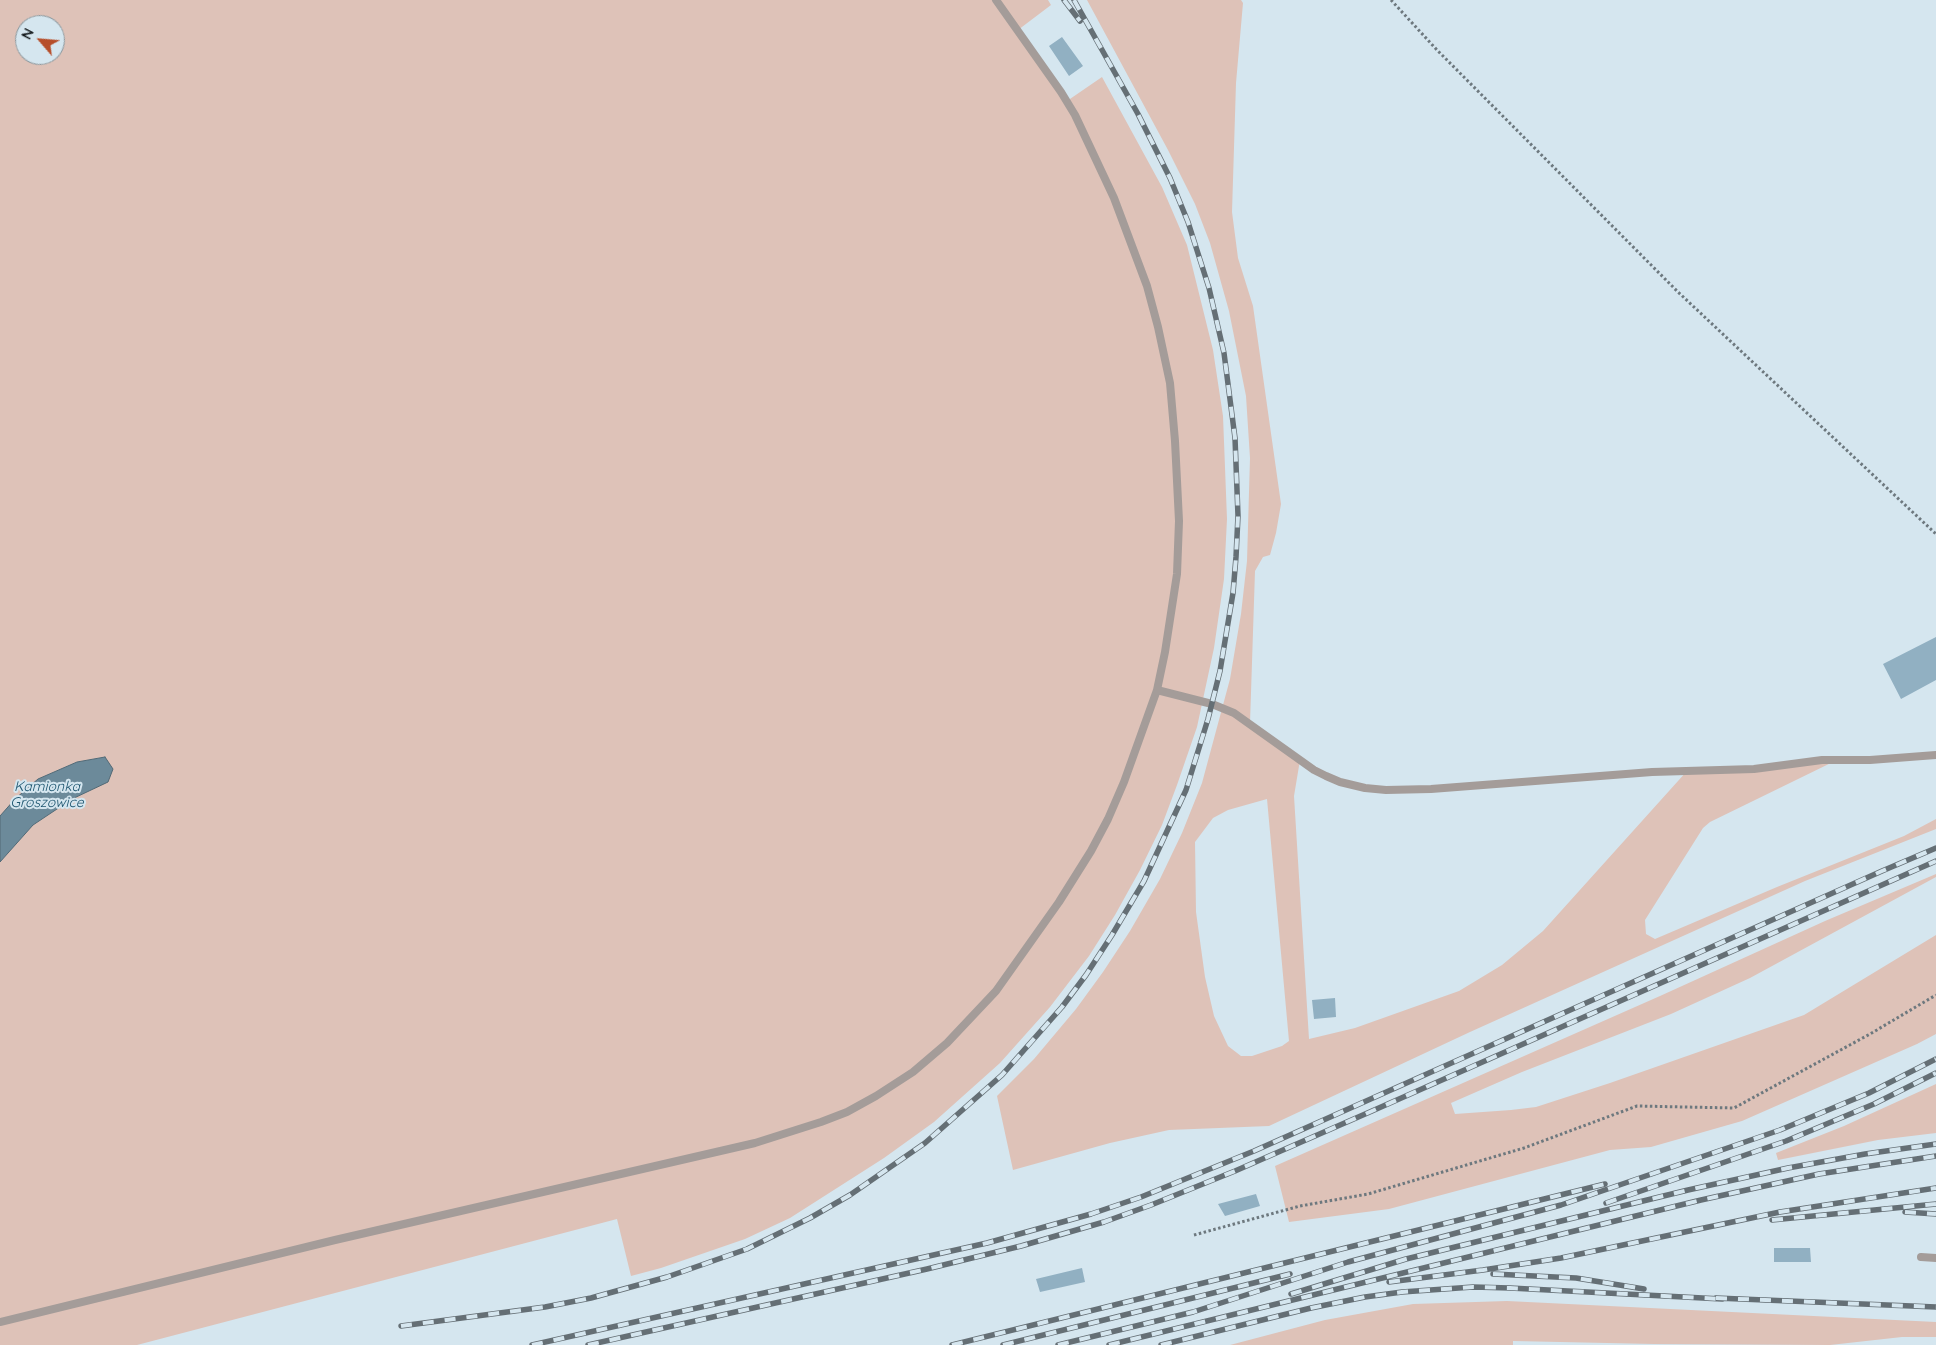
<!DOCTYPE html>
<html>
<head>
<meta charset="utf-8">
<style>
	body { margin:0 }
	#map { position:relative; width:1936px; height:1345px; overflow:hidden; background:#d5e6ef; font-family:Quicksand,sans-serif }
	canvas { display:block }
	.north { position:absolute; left:15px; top:15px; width:50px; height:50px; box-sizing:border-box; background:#d5e6ef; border:1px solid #89969c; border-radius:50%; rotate:297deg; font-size:14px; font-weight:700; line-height:20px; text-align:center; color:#171d20 }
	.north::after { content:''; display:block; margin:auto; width:18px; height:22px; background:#b64e2a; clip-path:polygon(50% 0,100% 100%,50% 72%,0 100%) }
</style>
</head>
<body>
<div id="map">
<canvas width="1936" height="1345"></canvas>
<div class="north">N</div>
</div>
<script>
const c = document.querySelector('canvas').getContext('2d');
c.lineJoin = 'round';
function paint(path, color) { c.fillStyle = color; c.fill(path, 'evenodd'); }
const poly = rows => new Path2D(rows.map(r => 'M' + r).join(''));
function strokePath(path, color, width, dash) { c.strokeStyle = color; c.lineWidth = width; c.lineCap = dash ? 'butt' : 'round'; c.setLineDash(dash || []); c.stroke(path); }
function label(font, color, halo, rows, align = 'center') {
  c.font = font + ' Quicksand,sans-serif'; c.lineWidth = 4; c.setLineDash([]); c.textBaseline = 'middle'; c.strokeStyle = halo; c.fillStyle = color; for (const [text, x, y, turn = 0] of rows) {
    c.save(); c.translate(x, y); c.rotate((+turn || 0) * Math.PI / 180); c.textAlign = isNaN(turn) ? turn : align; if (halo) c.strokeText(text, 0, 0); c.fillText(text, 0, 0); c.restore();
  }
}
const green = poly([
	[0,0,1048,0,1051,5,1018,30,1067,101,1102,77,1162,187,1187,245,1213,350,1223,416,1227,519,1224,579,1214,648,1197,727,1177,785,1162,825,1140,870,1115,915,1089,956,1050,1007,1000,1063,934,1122,884,1158,790,1218,745,1239,661,1268,631,1276,617,1219,137,1345,0,1345,0,862,33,825,72,799,93,789,105,757,77,762,38,779,0,816],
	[25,25,55,25,55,55,25,55],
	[1087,0,1241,0,1243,3,1236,83,1232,212,1238,258,1253,306,1281,504,1276,533,1270,555,1263,557,1255,571,1250,723,1300,760,1294,796,1309,1039,1355,1028,1459,991,1502,965,1543,931,1687,771,1837,760,1710,822,1703,828,1645,920,1646,934,1655,939,1777,887,1904,836,1936,819,1936,829,1805,881,1470,1032,1269,1126,1169,1130,1110,1143,1013,1170,997,1096,1034,1059,1076,1009,1103,972,1130,931,1160,879,1182,833,1202,783,1230,679,1241,614,1247,561,1250,458,1246,396,1229,311,1210,243,1195,204,1168,150],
	[1267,799,1289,1041,1282,1046,1252,1056,1241,1056,1228,1046,1214,1016,1205,977,1196,912,1195,842,1213,818,1228,810],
	[1936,874,1936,877,1750,978,1671,1014,1522,1072,1451,1103,1455,1114,1511,1110,1536,1107,1610,1083,1804,1015,1936,935,1936,1034,1917,1044,1742,1121,1651,1147,1610,1150,1389,1209,1289,1222,1275,1166,1660,996,1825,921],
	[1936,1084,1936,1133,1878,1140,1778,1160,1776,1153,1844,1126],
	[1507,1301,1936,1322,1936,1337,1902,1337,1830,1345,1654,1344,1513,1341,1513,1345,1230,1345,1325,1320,1413,1304]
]);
const water = poly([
	[105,757,113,769,108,782,72,799,33,825,0,862,0,816,15,799,38,779,77,762,105,757]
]);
const building = poly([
	[1062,37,1083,66,1069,76,1049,46],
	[1936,637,1936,680,1901,699,1883,664],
	[1335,998,1336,1017,1314,1019,1312,1000],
	[1256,1194,1260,1206,1225,1216,1218,1204],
	[1774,1248,1810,1248,1811,1262,1774,1262],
	[1082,1268,1085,1282,1040,1292,1036,1279]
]);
const path = poly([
	[1391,0,1437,50,1678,292,1936,534],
	[1194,1235,1300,1206,1368,1194,1524,1148,1637,1106,1734,1108,1870,1034,1936,995]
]);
const service = poly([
	[1157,690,1212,704,1234,713,1314,770,1326,776,1340,782,1365,788,1386,790,1431,789,1652,772,1754,769,1822,760,1870,760,1936,755],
	[1921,1257,1936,1258],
	[0,1322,335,1240,755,1143,821,1122,847,1112,876,1096,913,1072,947,1043,996,991,1059,902,1091,851,1108,819,1124,782,1157,690,1165,652,1177,574,1179,521,1175,441,1170,383,1158,327,1147,286,1114,198,1075,115,1061,92,996,0]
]);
const rail = poly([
	[1064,0,1080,21],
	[1606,1203,1786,1141,1874,1104,1936,1073],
	[1905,1212,1936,1214],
	[1772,1220,1936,1204],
	[1493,1274,1576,1278,1644,1289],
	[1389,1282,1483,1270,1561,1258,1780,1212,1936,1188],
	[1291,1294,1406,1259,1688,1190,1788,1168,1865,1154,1936,1144],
	[1716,1298,1936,1307],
	[401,1326,545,1307,591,1298,667,1277,747,1249,810,1218,850,1195,925,1143,1002,1075,1062,1007,1086,975,1112,935,1144,881,1186,790,1208,719,1220,671,1233,593,1236,557,1238,516,1235,438,1224,353,1209,288,1188,222,1170,178,1138,114,1074,0],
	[532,1345,987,1243,1091,1214,1141,1197,1254,1151,1882,871,1936,848],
	[588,1345,927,1269,1021,1246,1104,1222,1151,1205,1235,1171,1372,1111,1936,861],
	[952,1345,1605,1184],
	[1003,1345,1290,1274],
	[1058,1345,1193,1312,1348,1262,1561,1205,1780,1130,1869,1093,1936,1059],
	[1109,1345,1701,1200,1819,1174,1936,1156],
	[1161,1345,1311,1308,1365,1297,1402,1292,1473,1287,1510,1288,1722,1299]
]);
const waterNames = [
	["Kamionka",47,787],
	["Groszowice",47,803]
];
paint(green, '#dec2b8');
paint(water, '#6c8a9a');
strokePath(water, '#526975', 1);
paint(building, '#91b0c2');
strokePath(path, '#6d787e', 3, [2.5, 2.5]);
strokePath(service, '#a49c99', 8);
strokePath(rail, '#656f75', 5.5);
strokePath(rail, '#d5e6ef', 4, [11]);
label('italic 14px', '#1c546e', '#d5e6ef', waterNames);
</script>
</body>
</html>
